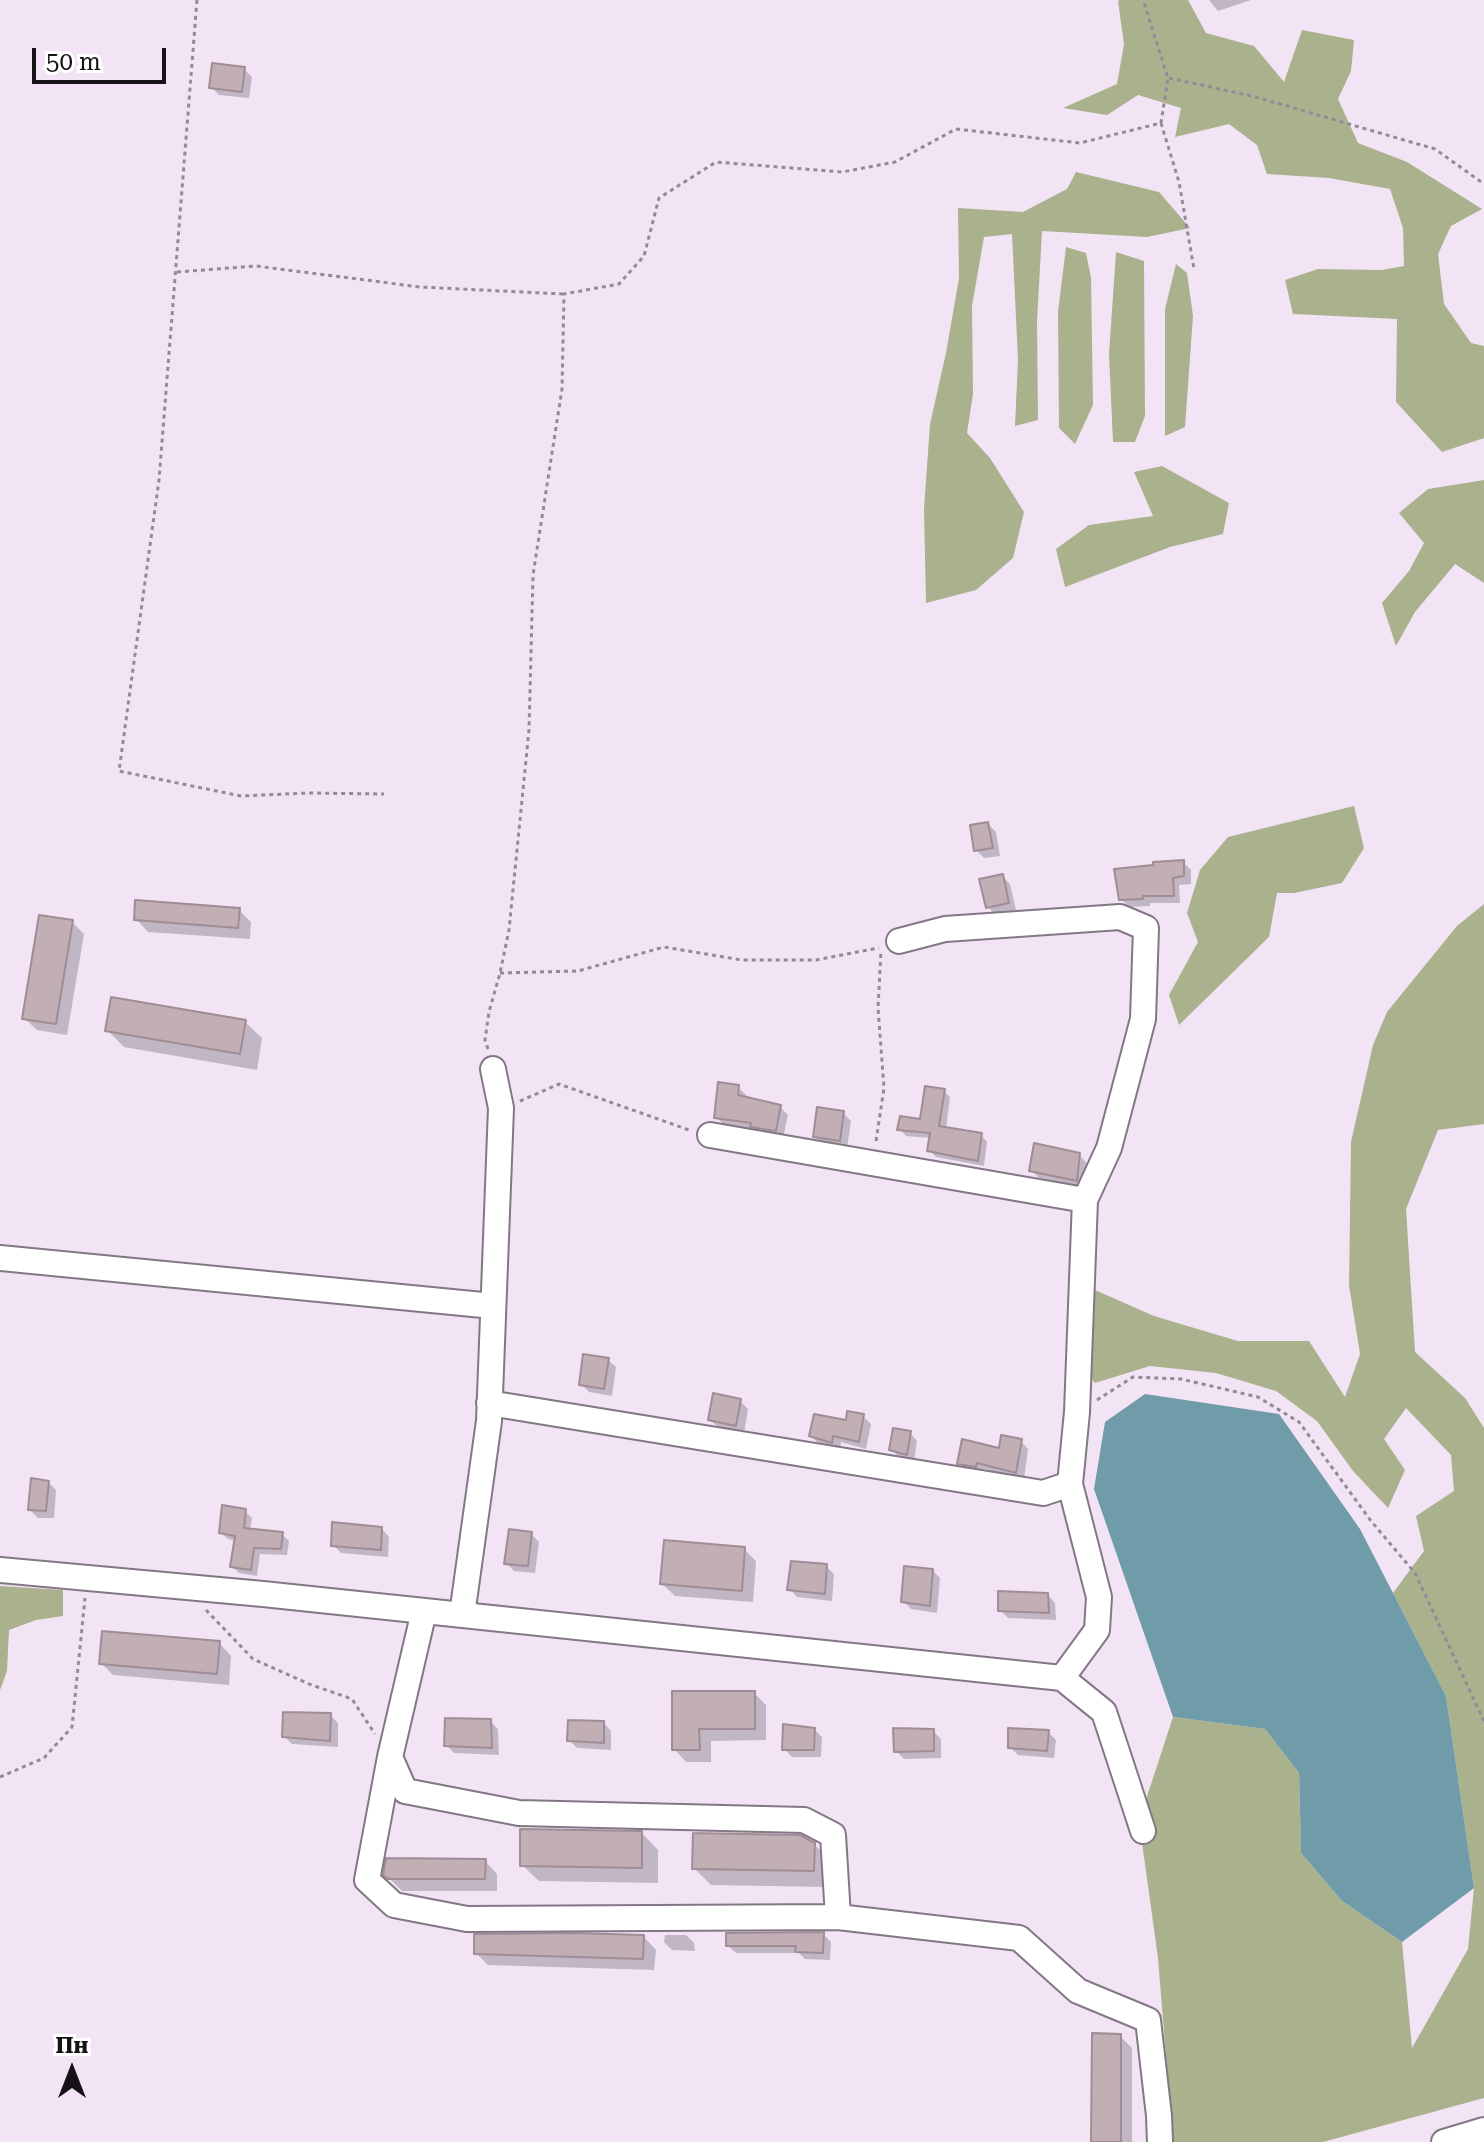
<!DOCTYPE html>
<html>
<head>
<meta charset="utf-8">
<style>
	body { margin:0 }
	#map { position:relative; width:1484px; height:2142px; overflow:hidden; background:#f2e4f4; font-family:"Roboto Serif",serif }
	canvas { display:block }
	.north { position:absolute; left:32px; top:2030px; width:80px; height:80px; -webkit-text-stroke:6px #fff; paint-order:stroke; rotate:0deg; font-size:22px; font-weight:700; line-height:32px; text-align:center; color:#161217 }
	.north::after { content:''; display:block; margin:auto; width:28px; height:36px; background:#161217; clip-path:polygon(50% 0,100% 100%,50% 72%,0 100%) }
	.scale { position:absolute; left:32px; top:48px; width:134px; height:36px; box-sizing:border-box; border:4px solid #161217; border-top:0; padding-left:10px; font-size:24px; line-height:28px; white-space:nowrap; color:#161217; -webkit-text-stroke:6px #fff; paint-order:stroke }
</style>
</head>
<body>
<div id="map">
<canvas width="1484" height="2142"></canvas>
<div class="north">Пн</div>
<div class="scale">50 m</div>
</div>
<script>
const c = document.querySelector('canvas').getContext('2d');
c.lineJoin = 'round';
function paint(path, color) { c.fillStyle = color; c.fill(path, 'evenodd'); }
const poly = rows => new Path2D(rows.map(r => 'M' + r).join(''));
function strokePath(path, color, width, dash) { c.strokeStyle = color; c.lineWidth = width; c.lineCap = dash ? 'butt' : 'round'; c.setLineDash(dash || []); c.stroke(path); }
const forest = poly([
	[1120,0,1188,0,1206,33,1254,46,1284,82,1302,30,1354,40,1351,71,1338,99,1358,143,1407,162,1482,209,1451,226,1438,254,1444,304,1471,343,1484,346,1484,438,1442,452,1396,402,1397,319,1293,314,1285,280,1318,269,1382,270,1404,266,1403,228,1390,189,1329,178,1267,174,1257,145,1229,124,1175,137,1181,108,1138,95,1107,115,1063,108,1117,84,1124,44,1118,1],
	[1076,172,1159,192,1190,228,1147,237,1042,231,1037,321,1038,420,1015,426,1018,360,1012,234,984,237,972,306,973,394,967,433,990,458,1024,512,1013,558,976,590,926,603,924,509,930,424,946,353,959,278,958,208,1023,212,1067,189],
	[1066,247,1086,253,1091,278,1093,405,1075,444,1059,428,1058,312],
	[1116,252,1144,261,1145,416,1135,442,1113,442,1109,354],
	[1176,264,1187,273,1193,316,1185,427,1165,436,1165,309],
	[1162,466,1229,503,1223,534,1170,547,1065,587,1056,549,1089,525,1153,516,1134,472],
	[1484,480,1484,583,1455,564,1415,612,1396,646,1382,603,1409,571,1424,543,1399,513,1428,489],
	[1354,806,1364,848,1342,883,1294,893,1277,893,1269,937,1179,1025,1169,995,1198,942,1187,913,1200,870,1228,837],
	[1484,904,1484,1124,1438,1130,1406,1209,1415,1352,1465,1398,1484,1428,1484,2098,1323,2142,1168,2142,1168,2082,1158,1958,1139,1821,1173,1717,1265,1729,1299,1773,1301,1853,1342,1901,1402,1942,1412,2048,1468,1949,1474,1888,1446,1696,1393,1593,1424,1551,1416,1516,1454,1491,1451,1455,1406,1408,1384,1439,1405,1470,1388,1508,1353,1471,1317,1421,1276,1391,1216,1373,1150,1366,1095,1383,1066,1349,1079,1283,1154,1316,1238,1341,1309,1341,1345,1397,1360,1354,1349,1285,1351,1142,1373,1045,1387,1012,1457,926],
	[0,1586,63,1590,63,1616,36,1620,9,1630,7,1671,0,1690]
]);
const water = poly([
	[1145,1394,1279,1414,1360,1529,1446,1696,1474,1888,1402,1942,1342,1901,1301,1853,1299,1773,1265,1729,1173,1717,1094,1489,1105,1422]
]);
const shadow = poly([
	[1209,0,1251,0,1218,11],
	[244,69,252,77,249,98,219,95,211,87],
	[988,824,996,832,1000,856,984,858,976,850],
	[1183,862,1191,870,1191,884,1179,885,1180,903,1150,903,1150,906,1129,907,1121,899],
	[1002,876,1010,884,1016,910,996,915,988,907],
	[239,910,251,922,250,939,148,932,136,919],
	[72,922,84,934,67,1035,37,1030,24,1018],
	[245,1022,262,1038,257,1070,124,1047,107,1030],
	[738,1087,746,1095,746,1098,780,1107,788,1115,783,1138,760,1134,756,1129,724,1125,716,1117],
	[944,1091,950,1097,946,1129,981,1135,987,1142,984,1166,936,1157,930,1150,932,1138,906,1136,900,1129,922,1121],
	[843,1113,851,1121,847,1148,823,1145,815,1137],
	[1079,1155,1087,1163,1085,1187,1039,1178,1031,1170],
	[608,1360,616,1367,612,1396,589,1392,581,1384],
	[740,1401,748,1409,744,1433,718,1427,710,1420],
	[863,1416,871,1424,866,1449,841,1442,840,1449,819,1444,811,1436],
	[910,1433,917,1441,914,1461,899,1457,891,1449],
	[1021,1441,1028,1449,1024,1480,984,1469,984,1474,967,1471,959,1463],
	[48,1482,56,1490,54,1518,38,1518,30,1510],
	[245,1511,252,1518,250,1530,282,1534,289,1541,287,1555,260,1554,257,1576,239,1573,232,1566,236,1541,228,1539,221,1533],
	[382,1529,389,1537,388,1557,341,1553,333,1545],
	[531,1534,539,1542,535,1573,514,1571,506,1563],
	[744,1549,756,1561,753,1602,675,1596,662,1584],
	[826,1566,834,1574,832,1601,797,1597,790,1589],
	[932,1570,940,1578,937,1613,911,1609,903,1601],
	[1048,1595,1055,1603,1056,1620,1008,1618,1000,1610],
	[219,1643,231,1656,229,1685,113,1675,101,1663],
	[674,1693,754,1693,766,1705,766,1740,711,1741,711,1762,686,1762,674,1749],
	[330,1715,338,1723,338,1747,292,1744,284,1736],
	[490,1721,498,1729,499,1755,454,1753,446,1745],
	[604,1723,611,1731,611,1750,577,1748,569,1740],
	[814,1729,822,1737,821,1757,792,1757,784,1749],
	[933,1731,941,1739,941,1758,904,1759,896,1751],
	[1048,1732,1056,1740,1054,1758,1018,1755,1010,1747],
	[642,1833,658,1850,658,1883,539,1881,522,1865],
	[814,1844,831,1861,830,1887,711,1885,694,1868],
	[485,1861,497,1874,497,1891,402,1891,385,1874],
	[823,1934,831,1942,830,1960,805,1959,799,1953,736,1953,728,1946],
	[665,1935,686,1935,694,1943,695,1951,672,1950,664,1942],
	[644,1937,656,1950,654,1970,488,1965,476,1953],
	[1120,2036,1132,2048,1132,2142,1093,2142]
]);
const building = poly([
	[212,63,245,67,242,92,209,88,212,63],
	[988,822,993,848,974,851,970,825,988,822],
	[1184,860,1184,876,1173,878,1174,896,1143,896,1143,899,1119,900,1114,869,1153,865,1153,862,1184,860],
	[1003,874,1009,903,986,908,979,879,1003,874],
	[135,900,240,908,238,928,134,920,135,900],
	[39,915,73,920,56,1024,22,1019,39,915],
	[111,997,246,1020,240,1054,105,1031,111,997],
	[718,1082,739,1085,738,1095,781,1105,776,1131,750,1127,751,1123,714,1118,718,1082],
	[925,1086,945,1089,939,1126,982,1133,978,1161,927,1151,930,1133,897,1130,900,1116,920,1119,925,1086],
	[817,1107,844,1111,840,1141,813,1137,817,1107],
	[1034,1143,1080,1153,1077,1181,1029,1171,1034,1143],
	[583,1354,609,1358,604,1389,579,1385,583,1354],
	[713,1393,741,1399,736,1426,708,1420,713,1393],
	[847,1411,864,1414,859,1442,833,1436,832,1443,809,1436,814,1414,846,1420,847,1411],
	[893,1428,911,1431,907,1455,889,1450,893,1428],
	[1001,1435,1022,1439,1016,1473,977,1463,976,1467,957,1464,962,1439,999,1448,1001,1435],
	[31,1478,49,1481,46,1511,28,1510,31,1478],
	[222,1505,246,1509,244,1528,283,1532,281,1549,254,1548,251,1570,230,1567,235,1536,219,1533,222,1505],
	[332,1522,382,1527,381,1550,331,1546,332,1522],
	[509,1529,532,1532,528,1566,504,1564,509,1529],
	[664,1540,745,1547,742,1591,660,1584,664,1540],
	[791,1561,827,1564,825,1594,787,1590,791,1561],
	[904,1566,933,1569,930,1606,901,1602,904,1566],
	[998,1591,1048,1593,1049,1613,998,1611,998,1591],
	[102,1631,220,1641,217,1674,99,1664,102,1631],
	[672,1691,755,1691,755,1729,699,1729,700,1750,672,1750,672,1691],
	[283,1712,331,1713,330,1741,282,1737,283,1712],
	[445,1718,491,1719,492,1748,444,1746,445,1718],
	[568,1720,604,1721,604,1743,567,1741,568,1720],
	[783,1724,815,1728,814,1750,782,1750,783,1724],
	[893,1728,934,1729,934,1751,894,1752,893,1728],
	[1008,1728,1049,1730,1047,1751,1008,1748,1008,1728],
	[520,1829,642,1831,642,1868,520,1866,520,1829],
	[693,1833,800,1835,815,1843,814,1871,692,1869,693,1833],
	[386,1858,486,1859,485,1879,388,1879,383,1875,386,1858],
	[824,1932,823,1953,795,1952,796,1946,726,1946,726,1933,824,1932],
	[573,1933,644,1935,643,1959,474,1954,474,1934,573,1933],
	[1092,2033,1121,2034,1121,2142,1091,2142,1092,2033]
]);
const path = poly([
	[197,0,159,480,119,771,241,796,308,793,384,794],
	[1169,78,1256,97,1435,149,1484,184],
	[1161,123,1179,182,1194,269],
	[177,272,256,266,420,287,563,294],
	[500,973,578,971,664,947,742,960,816,960,879,948],
	[488,1049,485,1040,489,1012,500,973,509,930,529,730,533,575,562,389,564,294,619,284,644,256,659,198,716,162,842,172,895,162,956,129,1080,143,1161,123,1168,78,1143,0],
	[520,1101,559,1084,689,1130],
	[876,1141,884,1088,878,1008,881,950],
	[1097,1400,1133,1377,1181,1379,1258,1397,1299,1422,1371,1521,1415,1573,1484,1721],
	[206,1610,253,1659,309,1684,352,1699,375,1734],
	[0,1777,44,1758,72,1727,85,1598]
]);
const minor = poly([
	[899,941,945,929,1120,917,1146,928,1143,1019,1109,1148,1085,1200],
	[710,1135,1085,1200,1077,1412,1070,1484,1099,1597,1097,1630,1062,1678],
	[0,1258,493,1306],
	[489,1403,1043,1493,1070,1484],
	[0,1570,263,1594,1062,1678,1104,1712,1143,1831],
	[424,1611,390,1757,405,1791,519,1813,804,1820,833,1835,838,1917],
	[462,1615,489,1421,501,1108,493,1069],
	[390,1757,367,1880,394,1905,467,1919,838,1917,1019,1938,1078,1991,1148,2020,1159,2116,1160,2142],
	[1444,2142,1484,2130]
]);
paint(forest, '#aab18d');
paint(water, '#709caa');
paint(shadow, '#0003');
paint(building, '#c2aeb5');
strokePath(building, '#a08c94', 2);
strokePath(minor, '#837785', 28);
strokePath(path, '#948a96', 3, [4, 4]);
strokePath(minor, '#fff', 24);
</script>
</body>
</html>
